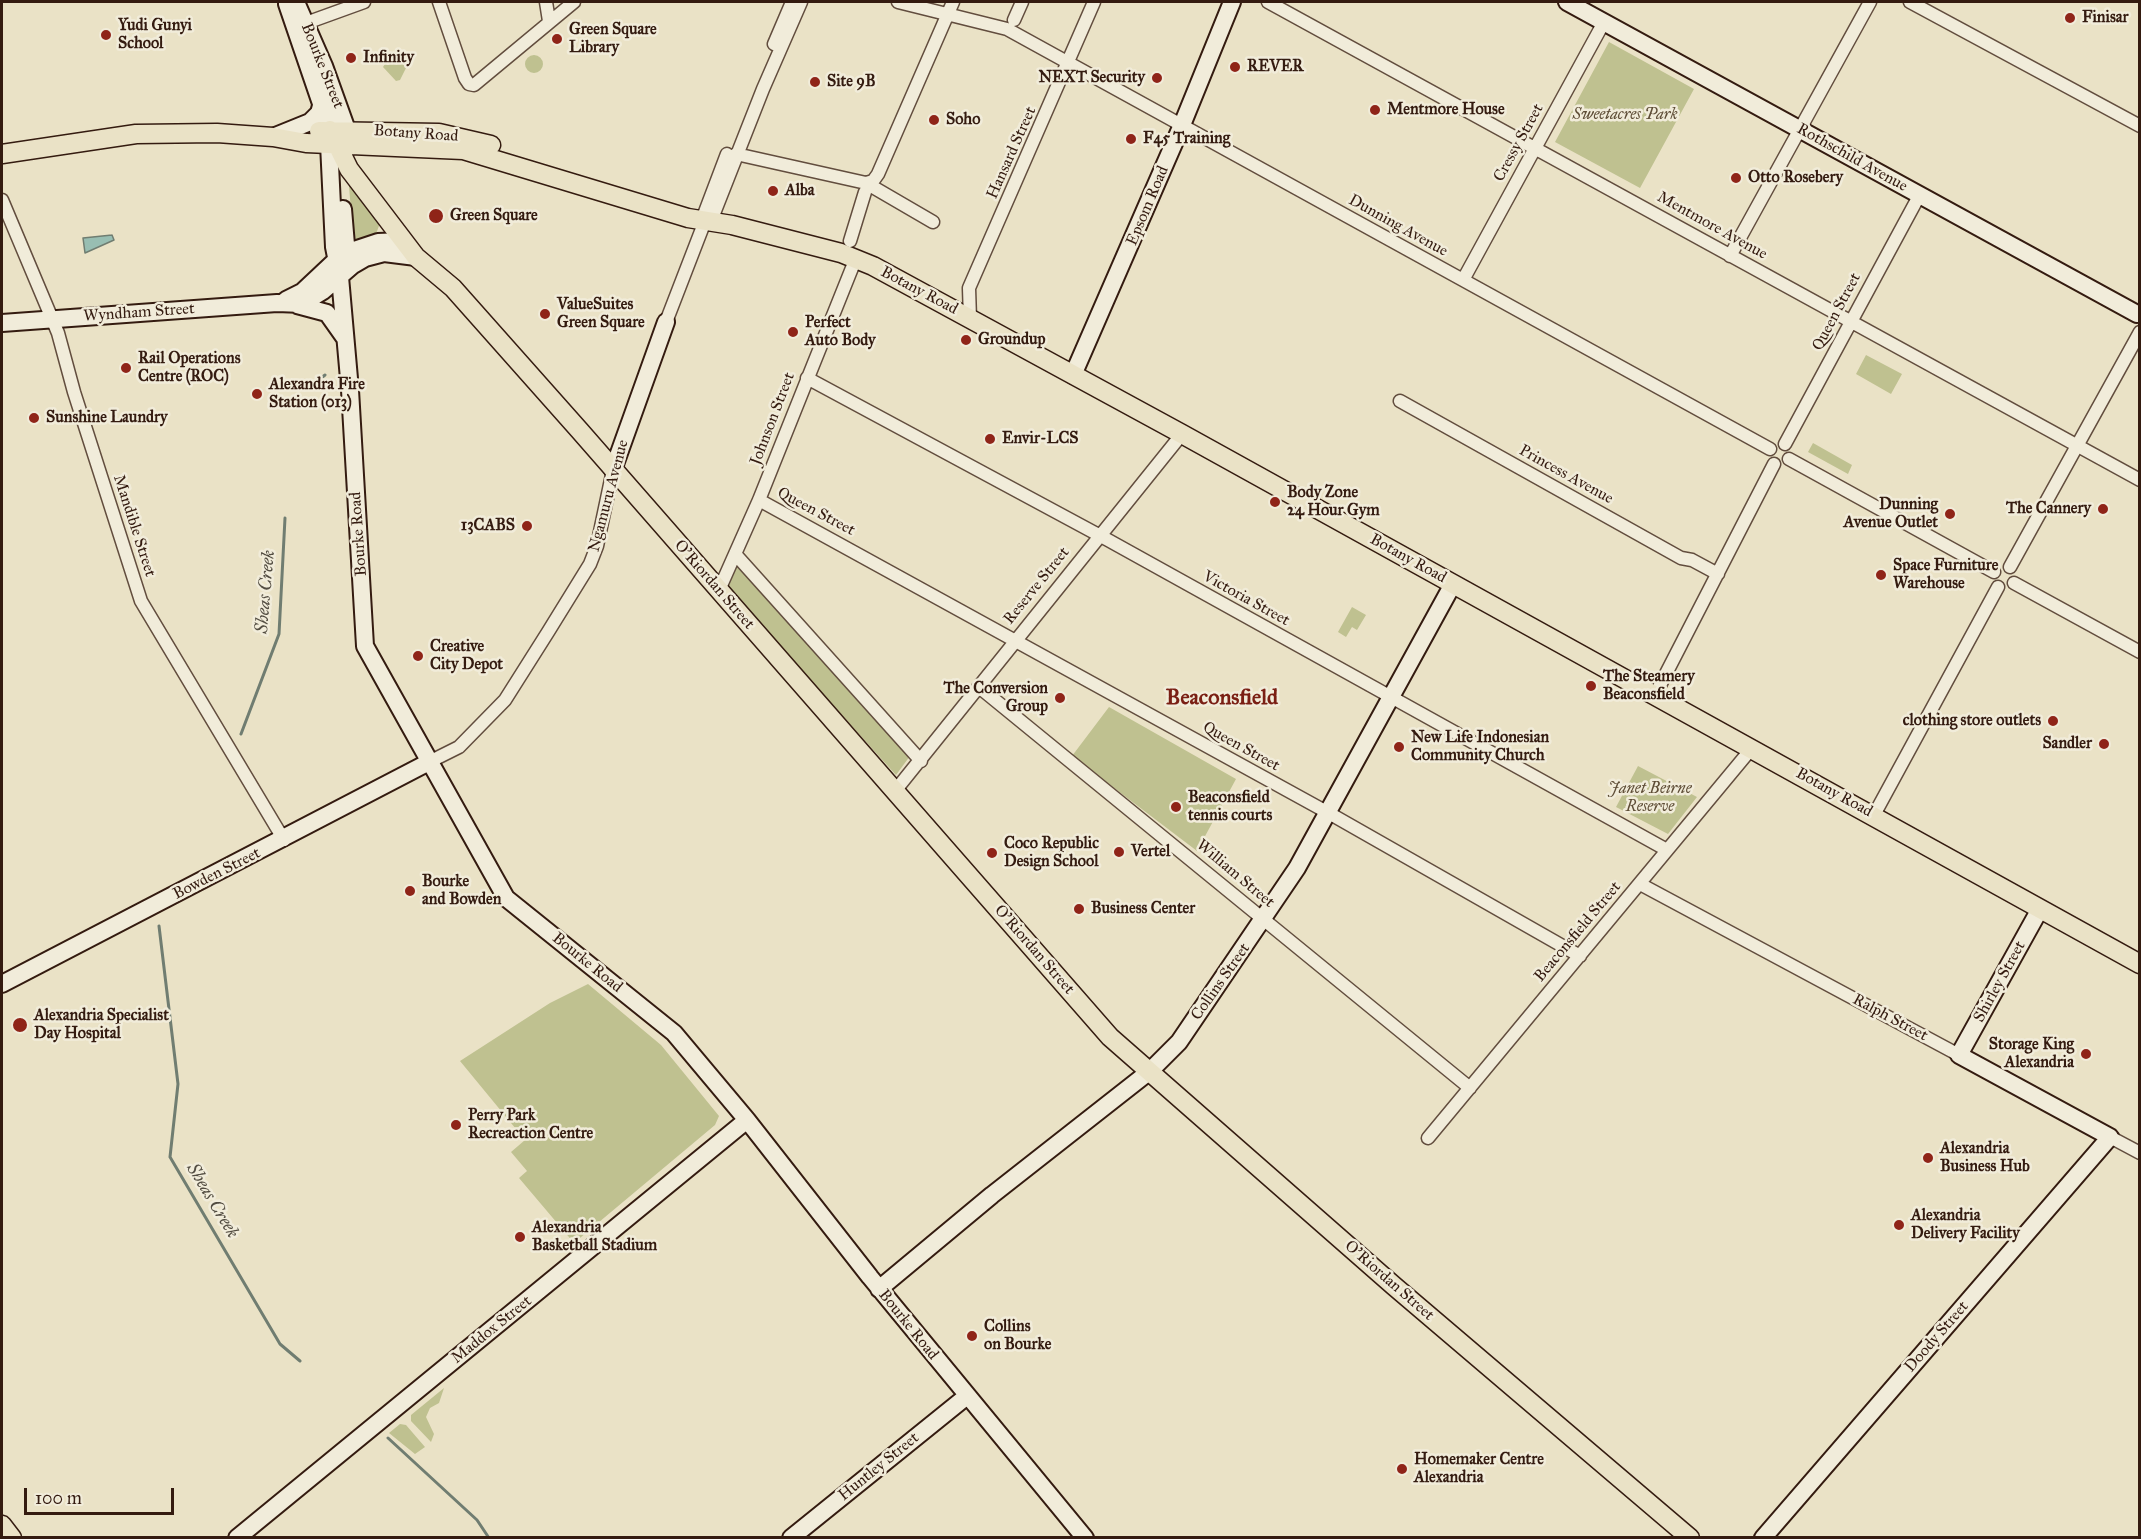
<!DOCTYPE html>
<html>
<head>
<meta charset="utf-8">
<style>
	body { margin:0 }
	#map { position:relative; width:2141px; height:1539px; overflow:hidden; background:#eae2c6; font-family:"IM FELL Great Primer",serif }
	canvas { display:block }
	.frame { position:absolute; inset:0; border:3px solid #341b10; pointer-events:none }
	.scale { position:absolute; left:24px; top:1488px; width:150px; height:27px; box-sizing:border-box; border:3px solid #341b10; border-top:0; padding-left:8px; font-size:18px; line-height:21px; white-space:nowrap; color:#341b10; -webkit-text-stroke:4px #f1ecda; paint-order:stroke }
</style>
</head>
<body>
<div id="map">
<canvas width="2141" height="1539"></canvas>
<div class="frame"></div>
<div class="scale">100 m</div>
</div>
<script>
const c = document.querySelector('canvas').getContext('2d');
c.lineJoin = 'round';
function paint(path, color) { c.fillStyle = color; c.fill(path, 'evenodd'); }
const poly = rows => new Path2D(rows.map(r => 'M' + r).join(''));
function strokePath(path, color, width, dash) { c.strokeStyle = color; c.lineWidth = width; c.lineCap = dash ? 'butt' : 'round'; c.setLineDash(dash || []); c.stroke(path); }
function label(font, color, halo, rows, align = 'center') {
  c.font = font + ' "IM FELL Great Primer",serif'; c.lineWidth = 5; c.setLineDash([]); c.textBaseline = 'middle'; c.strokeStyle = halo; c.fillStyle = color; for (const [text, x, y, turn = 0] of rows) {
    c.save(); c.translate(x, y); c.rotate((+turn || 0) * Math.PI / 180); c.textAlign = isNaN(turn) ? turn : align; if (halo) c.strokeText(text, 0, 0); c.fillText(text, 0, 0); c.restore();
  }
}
const green = poly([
	[1609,42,1694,89,1640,188,1555,142],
	[399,55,404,59,403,64,406,68,400,80,396,81,383,67,387,61],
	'525 64a9 9 0 1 1 18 0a9 9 0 1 1-18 0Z',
	[351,185,380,223,376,234,356,240,353,236,349,186],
	[1866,355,1902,374,1891,394,1856,374],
	[1813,443,1852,465,1848,474,1808,452],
	[736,565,910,756,896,775,722,583],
	[1352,607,1366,615,1357,630,1352,627,1346,637,1338,632],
	[1109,707,1236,779,1197,851,1072,756],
	[1638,766,1697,797,1668,834,1616,807],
	[588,984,661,1045,719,1116,715,1125,574,1243,519,1178,527,1171,511,1152,525,1140,460,1061,550,1003],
	[444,1388,439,1403,430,1408,426,1417,434,1434,431,1442,411,1421,411,1415],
	[400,1424,406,1425,425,1447,415,1454,389,1433]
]);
const water = poly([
	[112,235,114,240,85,253,83,238,112,235]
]);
const stream = poly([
	[315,383,325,375],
	[241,734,279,634,285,518],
	[159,926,178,1084,170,1157,280,1344,300,1361],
	[388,1438,477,1520,489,1538]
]);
const street = poly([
	[439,2,465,78,469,84,474,85,574,2],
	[546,2,549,21],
	[898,2,1007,29,1770,449],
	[1268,2,2140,480],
	[1910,2,2140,126],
	[1014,20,1022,2],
	[306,23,364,2],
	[774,44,792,2],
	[736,154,866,183,933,222],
	[866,183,873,181,878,174,953,2],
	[2,200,58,333,74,392,141,601,284,840],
	[702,220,727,154],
	[711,221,763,89,801,2],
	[850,241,865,192],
	[1730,256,1870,2],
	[1463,280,1604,22],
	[970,319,969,288,1094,2],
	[666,322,705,221],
	[807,378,1108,540,1667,850],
	[1400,401,1681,558,1692,560,1718,574],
	[1785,444,1919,196],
	[1789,459,1994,572],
	[759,500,1334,816,1580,956],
	[736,555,921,761],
	[2010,567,2140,332],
	[2014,583,2140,652],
	[719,590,759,500,856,258],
	[979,687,1470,1088],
	[1655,695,1774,464],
	[431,761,459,747,505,700,548,632,590,564,597,546,613,470],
	[895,791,1182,434],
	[1874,815,1998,587],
	[1640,884,1959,1055],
	[2110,1137,2140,1153],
	[1428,1138,1752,748]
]);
const secondary = poly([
	[296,2,324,66,347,130],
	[1567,2,2137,314],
	[287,4,330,130],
	[273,137,310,122,319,113,322,102],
	[329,144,334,247,340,277,350,390,365,646,506,898,674,1033,747,1120,870,1277,1085,1538],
	[343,209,346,245,343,264],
	[286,300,302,292,335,261,357,249,378,242,403,241],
	[297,305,327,313,344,337],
	[2,323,277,303,302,304,323,291,353,265,365,258,384,253,416,257],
	[1073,375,1182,125,1232,2],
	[613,470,666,322],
	[2,984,431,761],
	[879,1289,992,1195,1150,1071,1179,1042,1297,868,1453,584],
	[237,1538,747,1120],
	[791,1538,967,1396],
	[1763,1538,2110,1137,1959,1055,2040,909]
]);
const primary = poly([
	[330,130,349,169,416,257,453,288,580,431,1110,1037,1394,1286,1690,1538],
	[319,131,439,133,491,145],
	[2,154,136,134,217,133,273,137,306,143,463,150,688,218,732,225,841,253,873,266,1182,434,2140,964],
	[2,1525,12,1538]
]);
const markers = [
	[2070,18,6,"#8f2418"],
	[106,35,6,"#8f2418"],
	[557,39,6,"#8f2418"],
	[351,58,6,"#8f2418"],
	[1235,67,6,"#8f2418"],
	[1157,78,6,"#8f2418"],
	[815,82,6,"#8f2418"],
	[1375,110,6,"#8f2418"],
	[934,120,6,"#8f2418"],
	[1131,139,6,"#8f2418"],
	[1736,178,6,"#8f2418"],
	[773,191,6,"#8f2418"],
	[436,216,8,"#8f2418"],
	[545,314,6,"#8f2418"],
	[793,332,6,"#8f2418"],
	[966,340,6,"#8f2418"],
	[126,368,6,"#8f2418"],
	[257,394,6,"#8f2418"],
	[34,418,6,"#8f2418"],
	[990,439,6,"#8f2418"],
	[1275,502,6,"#8f2418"],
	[2103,509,6,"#8f2418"],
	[1950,514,6,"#8f2418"],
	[527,526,6,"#8f2418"],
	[1881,575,6,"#8f2418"],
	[418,656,6,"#8f2418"],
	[1591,686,6,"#8f2418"],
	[1060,698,6,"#8f2418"],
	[2053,721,6,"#8f2418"],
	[2104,744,6,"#8f2418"],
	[1399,747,6,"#8f2418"],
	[1176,807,6,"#8f2418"],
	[1119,852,6,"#8f2418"],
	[992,853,6,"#8f2418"],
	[410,891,6,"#8f2418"],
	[1079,909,6,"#8f2418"],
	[20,1025,8,"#8f2418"],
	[2086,1054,6,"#8f2418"],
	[456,1125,6,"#8f2418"],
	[1928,1158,6,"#8f2418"],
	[1899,1225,6,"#8f2418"],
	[520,1237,6,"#8f2418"],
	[972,1336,6,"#8f2418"],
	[1402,1469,6,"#8f2418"]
];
const poiNames = [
	["Finisar",2082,18],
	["Yudi Gunyi",118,26],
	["School",118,44],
	["Green Square",569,30],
	["Library",569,48],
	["Infinity",363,58],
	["REVER",1247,67],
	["NEXT Security",1145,78,"right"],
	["Site 9B",827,82],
	["Mentmore House",1387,110],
	["Soho",946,120],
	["F45 Training",1143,139],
	["Otto Rosebery",1748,178],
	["Alba",785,191],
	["Green Square",450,216],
	["ValueSuites",557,305],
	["Green Square",557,323],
	["Perfect",805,323],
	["Auto Body",805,341],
	["Groundup",978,340],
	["Rail Operations",138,359],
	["Centre (ROC)",138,377],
	["Alexandra Fire",269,385],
	["Station (013)",269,403],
	["Sunshine Laundry",46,418],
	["Envir-LCS",1002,439],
	["Body Zone",1287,493],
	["24 Hour Gym",1287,511],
	["Dunning",1938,505,"right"],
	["Avenue Outlet",1938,523,"right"],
	["The Cannery",2091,509,"right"],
	["13CABS",515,526,"right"],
	["Space Furniture",1893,566],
	["Warehouse",1893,584],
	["Creative",430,647],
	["City Depot",430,665],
	["The Steamery",1603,677],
	["Beaconsfield",1603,695],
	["The Conversion",1048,689,"right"],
	["Group",1048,707,"right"],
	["clothing store outlets",2041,721,"right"],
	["New Life Indonesian",1411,738],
	["Community Church",1411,756],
	["Sandler",2092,744,"right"],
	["Beaconsfield",1188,798],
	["tennis courts",1188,816],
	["Coco Republic",1004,844],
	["Design School",1004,862],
	["Vertel",1131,852],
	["Bourke",422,882],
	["and Bowden",422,900],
	["Business Center",1091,909],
	["Alexandria Specialist",34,1016],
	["Day Hospital",34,1034],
	["Storage King",2074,1045,"right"],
	["Alexandria",2074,1063,"right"],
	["Perry Park",468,1116],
	["Recreaction Centre",468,1134],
	["Alexandria",1940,1149],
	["Business Hub",1940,1167],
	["Alexandria",1911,1216],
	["Delivery Facility",1911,1234],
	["Alexandria",532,1228],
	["Basketball Stadium",532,1246],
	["Collins",984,1327],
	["on Bourke",984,1345],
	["Homemaker Centre",1414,1460],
	["Alexandria",1414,1478]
];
const streetNames = [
	["Bourke Street",322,66,68],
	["Botany Road",416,134,4],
	["Cressy Street",1519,143,-61],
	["Hansard Street",1012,153,-66],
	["Rothschild Avenue",1852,158,29],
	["Epsom Road",1148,206,-67],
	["Dunning Avenue",1398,226,29],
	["Mentmore Avenue",1712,226,29],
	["Botany Road",919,291,28],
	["Queen Street",1837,312,-62],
	["Wyndham Street",139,313,-4],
	["Johnson Street",773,419,-69],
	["Princess Avenue",1566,475,29],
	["Ngamuru Avenue",609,496,-75],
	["Queen Street",816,512,28],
	["Mandible Street",134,526,72],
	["Bourke Road",359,534,-94],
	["Botany Road",1408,559,29],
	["O'Riordan Street",714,585,49],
	["Reserve Street",1037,586,-51],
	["Victoria Street",1246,599,29],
	["Queen Street",1241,747,29],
	["Botany Road",1834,793,29],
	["Bowden Street",217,874,-27],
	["William Street",1235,874,40],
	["Beaconsfield Street",1578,932,-50],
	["O'Riordan Street",1034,950,49],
	["Bourke Road",587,963,39],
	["Collins Street",1221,982,-55],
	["Shirley Street",2000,982,-61],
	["Ralph Street",1890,1018,28],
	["O'Riordan Street",1389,1281,41],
	["Bourke Road",908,1325,51],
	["Maddox Street",492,1330,-39],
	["Doody Street",1937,1337,-49],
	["Huntley Street",879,1467,-39]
];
const parkNames = [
	["Sweetacres Park",1625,115],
	["Janet Beirne",1650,789],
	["Reserve",1650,807]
];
const waterNames = [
	["Sheas Creek",266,592,-85],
	["Sheas Creek",212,1201,59]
];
const districtNames = [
	["Beaconsfield",1222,699]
];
paint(green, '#bfc190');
paint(water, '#98beb2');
strokePath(water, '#707d71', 1.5);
strokePath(stream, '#707d71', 3);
strokePath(street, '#624d3e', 15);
strokePath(secondary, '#341b10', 20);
strokePath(primary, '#341b10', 21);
strokePath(street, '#f1ecda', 12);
strokePath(secondary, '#f1ecda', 16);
strokePath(primary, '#eae2c6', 18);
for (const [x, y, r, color] of markers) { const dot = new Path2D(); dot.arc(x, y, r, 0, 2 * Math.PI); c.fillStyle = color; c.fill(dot); strokePath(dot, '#f1ecda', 2); }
label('bold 16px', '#341b10', '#f1ecda', poiNames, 'left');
label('16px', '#341b10', '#f1ecda', streetNames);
label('italic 16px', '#5e4d36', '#f1ecda', parkNames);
label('italic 18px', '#524c41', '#f1ecda', waterNames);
label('bold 22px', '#7a1f14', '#f1ecda', districtNames);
</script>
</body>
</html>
